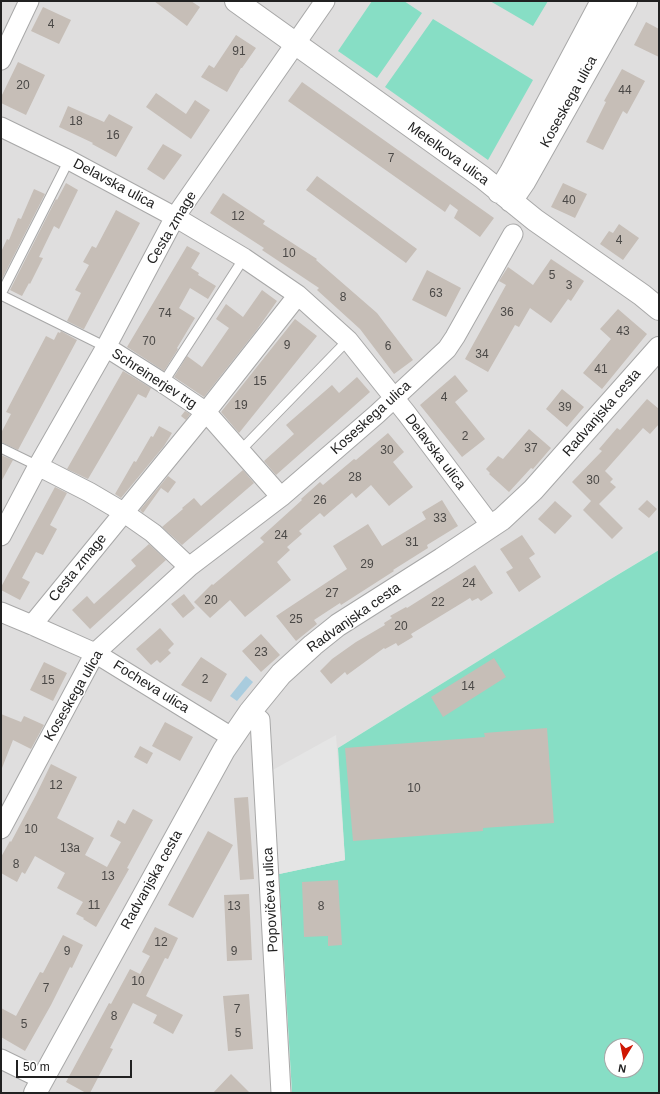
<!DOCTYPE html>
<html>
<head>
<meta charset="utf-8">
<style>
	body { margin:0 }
	#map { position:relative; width:660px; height:1094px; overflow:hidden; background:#f1efe8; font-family:Helvetica,sans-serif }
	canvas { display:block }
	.frame { position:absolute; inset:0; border:2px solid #212121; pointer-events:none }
	.north { position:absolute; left:604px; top:1038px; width:40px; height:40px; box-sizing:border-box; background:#fff; border:1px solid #a6a6a6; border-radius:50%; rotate:190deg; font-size:11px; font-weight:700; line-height:16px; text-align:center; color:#212121 }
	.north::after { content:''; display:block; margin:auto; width:14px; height:18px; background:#cf1703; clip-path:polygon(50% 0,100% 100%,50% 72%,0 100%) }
	.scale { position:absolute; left:16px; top:1060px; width:116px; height:18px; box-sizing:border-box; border:2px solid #212121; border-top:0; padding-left:5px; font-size:12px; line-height:14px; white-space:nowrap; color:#212121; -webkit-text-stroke:3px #fff; paint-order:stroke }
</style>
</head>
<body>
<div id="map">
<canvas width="660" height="1094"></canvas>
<div class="frame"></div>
<div class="north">N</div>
<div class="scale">50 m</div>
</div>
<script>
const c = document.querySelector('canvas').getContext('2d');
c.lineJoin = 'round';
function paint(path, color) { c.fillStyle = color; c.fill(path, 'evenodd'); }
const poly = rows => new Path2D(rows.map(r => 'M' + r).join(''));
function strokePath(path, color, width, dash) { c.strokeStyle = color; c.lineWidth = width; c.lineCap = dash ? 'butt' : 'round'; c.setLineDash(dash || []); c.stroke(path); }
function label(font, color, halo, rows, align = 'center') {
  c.font = font + ' Helvetica,sans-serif'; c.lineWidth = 3; c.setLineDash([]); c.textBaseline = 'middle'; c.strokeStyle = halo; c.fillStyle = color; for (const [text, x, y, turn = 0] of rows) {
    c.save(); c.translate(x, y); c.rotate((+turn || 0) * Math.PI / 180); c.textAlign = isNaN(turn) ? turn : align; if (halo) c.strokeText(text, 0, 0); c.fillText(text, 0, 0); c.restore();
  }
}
const residential = poly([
	[1,1,659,1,659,550,609,580,338,748,345,860,279,874,292,1093,1,1093]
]);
const pitch = poly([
	[372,1,404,1,422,13,377,78,338,51],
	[490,1,548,1,533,26],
	[433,19,533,80,488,160,385,87],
	[659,550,659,1093,292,1093,279,874,345,860,338,748,609,580],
	[612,1046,636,1046,636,1070,612,1070]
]);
const parking = poly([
	[336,735,345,860,279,874,269,772]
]);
const water = poly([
	[246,676,253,682,237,701,230,696]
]);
const building = poly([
	[154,1,191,1,200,7,187,26],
	[43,7,71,20,59,44,31,31],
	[646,22,659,29,659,57,634,45],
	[236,35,256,48,242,68,241,68,227,92,201,77,209,65,214,68],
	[18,62,45,75,26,115,1,103,1,97],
	[622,69,645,81,627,114,623,111,603,150,586,142,606,102,604,101],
	[302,82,494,218,480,237,454,218,458,210,450,204,445,212,288,101],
	[156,93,186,114,195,100,210,110,191,139,146,107],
	[68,106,104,122,109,114,133,127,116,157,92,144,93,143,59,127],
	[163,144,182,155,164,180,147,169],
	[317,176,417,249,406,263,306,190],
	[66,183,78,190,59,229,54,226,39,257,43,258,30,284,29,283,22,296,10,290,56,199,57,200],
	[563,183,587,194,575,218,551,207],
	[34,189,45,194,1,281,1,252,7,239,9,240,18,218,21,219],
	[223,193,265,221,263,224,317,259,316,260,377,313,413,360,394,374,360,329,317,290,319,288,262,250,264,248,210,213],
	[116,210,140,223,84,329,83,329,67,321,81,293,75,290,89,265,83,262,92,246,96,248],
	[619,224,639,238,623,260,600,244,609,231,613,233],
	[187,246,200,253,191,268,199,273,198,275,216,286,208,299,190,288,179,308,195,318,177,348,178,349,164,371,127,347],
	[551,259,584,281,571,301,568,299,551,323,530,308,519,327,515,325,488,372,465,359,506,285,499,281,508,267,533,285],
	[427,270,461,288,446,317,412,300],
	[262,290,277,301,256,331,204,397,174,377,187,356,202,367,229,328,216,319,226,304,243,317],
	[618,309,647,334,602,389,583,373,611,339,600,329],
	[295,319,317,336,239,433,221,412],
	[61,331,77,340,18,450,1,442,1,433,11,414,6,412,46,336,54,340,58,332,60,333],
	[123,371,151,388,146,398,138,394,88,479,67,469],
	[455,375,468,391,455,402,485,439,462,457,420,405],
	[357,377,370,392,276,475,264,461,294,434,286,425,332,385,339,393],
	[562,389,584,407,567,427,546,409],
	[647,399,659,409,659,424,650,434,643,428,605,471,613,479,610,482,616,487,599,504,623,528,612,539,583,510,591,501,572,482,602,451,599,449,617,428,620,430],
	[185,411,190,414,186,420,181,416],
	[159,426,172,433,164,446,121,498,115,494,134,461,136,462,151,436,153,437],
	[529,429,551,448,533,469,531,468,509,492,489,474,490,473,486,469,498,456,503,459],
	[388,433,404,452,393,462,413,487,389,506,371,485,356,498,352,493,324,517,320,513,299,531,302,534,287,547,290,550,277,562,291,580,245,617,230,600,210,618,194,602,212,584,213,585,264,542,260,538,302,500,301,499,320,482,323,485,354,459,356,460],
	[1,455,13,460,1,482],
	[243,470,254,483,182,545,162,527,183,509,182,508,194,498,201,506],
	[168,476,176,482,168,493,161,488,143,513,140,510],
	[55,487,67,493,50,525,57,529,43,555,36,552,22,578,30,582,20,600,1,590,1,587],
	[442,500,458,526,427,545,428,548,393,570,394,571,341,605,340,603,314,620,317,624,296,641,276,616,347,569,333,546,368,524,382,546,426,519,422,512],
	[647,500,657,509,649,518,638,509],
	[555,501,572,516,555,534,538,519],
	[522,535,535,554,529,558,541,577,519,592,506,572,513,568,500,549],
	[149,544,166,560,90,629,72,610,87,596,94,604,136,566,131,560],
	[475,565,493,593,481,601,478,598,472,601,470,598,411,634,413,637,398,646,396,643,385,649,384,648,347,675,345,672,331,684,320,671,332,659,356,642,385,625,384,623,392,618,390,616,406,607,407,608],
	[184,594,195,608,183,618,171,604],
	[160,628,174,644,168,650,171,653,160,663,157,660,151,665,136,649],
	[261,634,280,655,261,672,242,651],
	[201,657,227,674,211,702,181,685],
	[494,658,506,677,443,717,431,697],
	[44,662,67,673,53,701,30,690],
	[1,714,21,722,24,716,44,725,31,749,13,740,2,768],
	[165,722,193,737,180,761,152,746],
	[547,728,554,823,483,828,483,831,353,841,345,748,485,737,484,733],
	[140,746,153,753,147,764,134,757],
	[51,764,77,777,57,818,94,838,85,855,107,867,121,842,110,836,118,820,125,824,133,809,153,820,127,868,129,869,96,927,83,919,84,918,76,914,83,902,57,888,65,873,35,856,25,874,22,872,17,882,1,873,1,857,10,841,11,842,36,795],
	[248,797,254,879,240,880,234,798],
	[208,831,233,845,193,918,168,905],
	[338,880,342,945,328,946,328,936,304,937,302,882],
	[249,894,252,960,227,961,224,895],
	[155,927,178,938,168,959,165,958,146,996,183,1015,173,1034,153,1023,157,1015,133,1003,110,1048,113,1049,90,1093,86,1093,66,1082,109,1003,111,1004,130,969,140,974,150,956,142,952],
	[63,935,83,945,72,968,70,967,51,1005,25,1051,1,1037,1,1008,16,1016,40,972,43,973],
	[249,994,253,1049,228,1051,223,996],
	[231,1074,250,1093,213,1093]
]);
const service = poly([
	[1,294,69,160],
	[1,295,106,347],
	[163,383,244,258],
	[1,448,38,466],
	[241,450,348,340]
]);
const minor = poly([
	[1,60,29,1],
	[1,127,69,160,175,217,244,258,298,295,348,340,407,414,492,527],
	[106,347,163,383,206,412,281,497],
	[38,466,89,492,123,512,153,533,189,567],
	[1,536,38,466,106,347,175,217,325,1],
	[1,612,32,625,95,653,233,738],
	[32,625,206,412,298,295],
	[250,712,260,720,281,1093],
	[1,829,95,653,189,567,281,497,377,414,447,349,455,337,513,234],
	[1,1059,42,1079]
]);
const tertiary = poly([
	[236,1,482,177,535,220,642,295,659,309],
	[499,192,511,172,602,1],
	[511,201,524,182,626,1],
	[35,1093,224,750,250,712,281,674,313,645,338,625,442,559,502,519,533,490,659,348]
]);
const numberNames = [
	["4",51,25],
	["91",239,52],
	["20",23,86],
	["44",625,91],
	["18",76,122],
	["16",113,136],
	["7",391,159],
	["40",569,201],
	["12",238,217],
	["4",619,241],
	["10",289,254],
	["5",552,276],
	["3",569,286],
	["63",436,294],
	["8",343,298],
	["36",507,313],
	["74",165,314],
	["43",623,332],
	["70",149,342],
	["9",287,346],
	["6",388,347],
	["34",482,355],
	["41",601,370],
	["15",260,382],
	["4",444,398],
	["19",241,406],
	["39",565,408],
	["2",465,437],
	["37",531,449],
	["30",387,451],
	["28",355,478],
	["30",593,481],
	["26",320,501],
	["33",440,519],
	["24",281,536],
	["31",412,543],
	["29",367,565],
	["24",469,584],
	["27",332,594],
	["20",211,601],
	["22",438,603],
	["25",296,620],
	["20",401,627],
	["23",261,653],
	["2",205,680],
	["15",48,681],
	["14",468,687],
	["12",56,786],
	["10",414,789],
	["10",31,830],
	["13a",70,849],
	["8",16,865],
	["13",108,877],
	["11",94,906],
	["13",234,907],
	["8",321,907],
	["12",161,943],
	["9",67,952],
	["9",234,952],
	["10",138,982],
	["7",46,989],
	["7",237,1010],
	["8",114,1017],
	["5",24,1025],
	["5",238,1034]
];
const streetNames = [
	["Koseskega ulica",569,102,-61],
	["Metelkova ulica",448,154,36],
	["Delavska ulica",114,184,28],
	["Cesta zmage",172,228,-59],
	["Schreinerjev trg",154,379,33],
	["Radvanjska cesta",602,413,-49],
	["Koseskega ulica",371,418,-42],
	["Delavska ulica",435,452,53],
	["Cesta zmage",78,568,-51],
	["Radvanjska cesta",354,618,-35],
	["Focheva ulica",151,687,32],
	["Koseskega ulica",74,696,-60],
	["Radvanjska cesta",152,880,-61],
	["Popovičeva ulica",271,900,-93]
];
paint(residential, '#dfdede');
paint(pitch, '#87dec5');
paint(parking, '#e5e5e5');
paint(water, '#a9ccde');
paint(building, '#c6beb7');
strokePath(service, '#a8a8a8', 11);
strokePath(minor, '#a8a8a8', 21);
strokePath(tertiary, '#a8a8a8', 24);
strokePath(service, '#fff', 9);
strokePath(minor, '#fff', 19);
strokePath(tertiary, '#fff', 22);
label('12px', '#4a4846', null, numberNames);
label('14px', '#212121', '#fff', streetNames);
</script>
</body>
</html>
